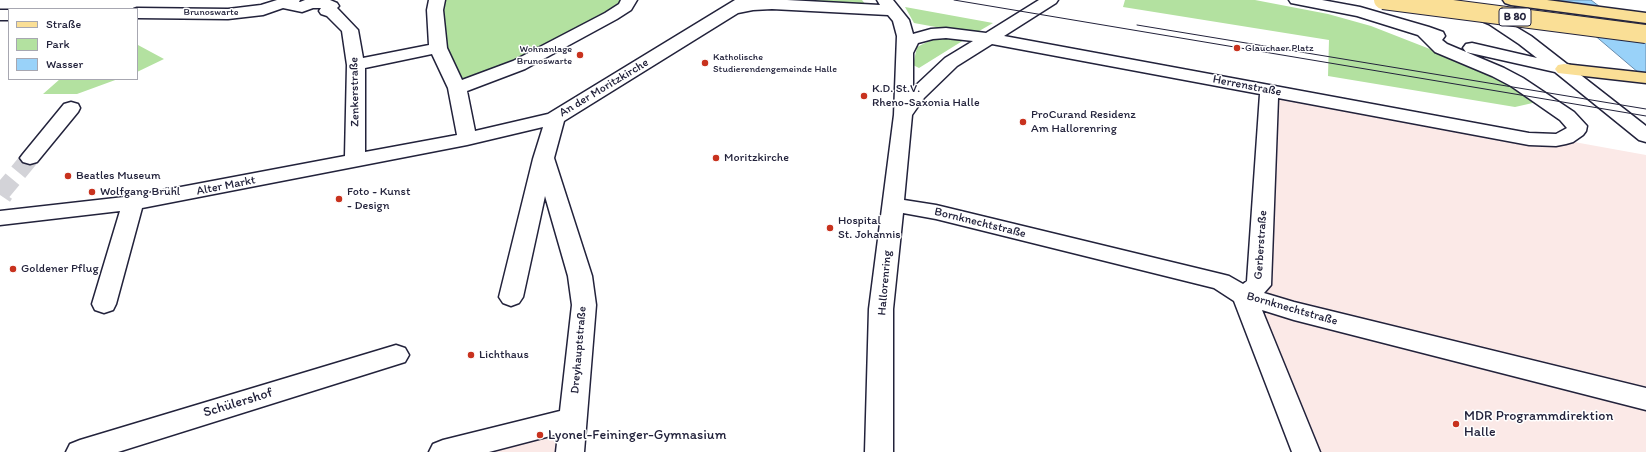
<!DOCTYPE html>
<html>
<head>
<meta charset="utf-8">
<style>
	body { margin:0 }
	#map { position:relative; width:1646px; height:452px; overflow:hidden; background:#fff; font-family:Itim,sans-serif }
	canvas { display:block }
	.legend { position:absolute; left:8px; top:8px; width:130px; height:72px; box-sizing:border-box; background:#fff; border:1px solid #a7a7b1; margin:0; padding:5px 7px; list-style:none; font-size:12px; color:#22223b }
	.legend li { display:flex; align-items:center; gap:8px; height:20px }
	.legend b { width:20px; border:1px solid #a7a7b1 }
</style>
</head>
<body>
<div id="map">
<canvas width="1646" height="452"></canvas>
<ul class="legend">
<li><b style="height:5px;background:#fadf96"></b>Straße</li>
<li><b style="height:11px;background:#b3e1a0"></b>Park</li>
<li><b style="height:11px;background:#99d2f9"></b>Wasser</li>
</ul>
</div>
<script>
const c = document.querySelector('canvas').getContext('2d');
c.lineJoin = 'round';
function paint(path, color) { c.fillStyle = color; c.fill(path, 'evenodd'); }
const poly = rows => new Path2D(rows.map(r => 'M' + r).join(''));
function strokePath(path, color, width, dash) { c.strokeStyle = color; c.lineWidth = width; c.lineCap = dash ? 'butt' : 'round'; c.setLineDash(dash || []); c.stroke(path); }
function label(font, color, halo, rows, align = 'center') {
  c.font = font + ' Itim,sans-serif'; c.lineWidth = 3; c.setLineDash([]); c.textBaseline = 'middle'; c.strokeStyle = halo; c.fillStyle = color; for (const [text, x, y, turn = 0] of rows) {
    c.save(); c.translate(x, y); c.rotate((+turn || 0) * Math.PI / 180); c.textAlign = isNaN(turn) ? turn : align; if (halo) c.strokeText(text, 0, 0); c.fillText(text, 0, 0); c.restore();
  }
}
const built = poly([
	[1270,87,1646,155,1646,452,1306,452,1244,296,1259,285],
	[574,419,570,452,443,452]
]);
const green = poly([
	[437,0,629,0,625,7,457,88,438,48],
	[779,0,862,0,866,5],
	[1125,0,1255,0,1328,14,1371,26,1458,60,1501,80,1537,102,1515,107,1328,76,1329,40,1123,7],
	[905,7,993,23,974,34,914,23],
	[946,37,957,38,964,40,919,68,913,65,917,47,933,39],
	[138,45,164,59,137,72],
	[60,79,118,79,77,94,43,94]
]);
const water = poly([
	[1553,0,1591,0,1646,42,1646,79,1553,0]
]);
const minorTunnelFar1 = poly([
	[1,193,30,158]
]);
const minorTunnel = poly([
	[0,195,2,192]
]);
const minor = poly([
	[277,0,300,0,299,2,300,2,305,0,330,0,337,3,339,6,337,8,358,30,363,58,429,45,427,10,429,0,445,0,443,10,447,48,462,80,513,61,605,13,619,4,621,0,637,0,631,10,617,19,525,69,467,91,475,131,548,114,735,0,787,0,880,5,877,0,893,0,909,20,913,34,931,29,946,28,986,33,1039,0,1058,0,1056,3,1004,36,1529,133,1556,134,1567,128,1560,120,1511,86,1492,76,1435,52,1418,35,1357,16,1291,3,1289,0,1322,0,1360,7,1429,27,1443,32,1445,36,1442,40,1447,44,1504,68,1523,78,1574,112,1587,126,1586,131,1583,135,1573,142,1566,144,1556,146,1529,145,1278,98,1271,285,1264,293,1294,302,1646,388,1646,410,1294,320,1262,310,1320,452,1292,452,1234,301,1214,288,936,219,903,213,893,309,893,452,865,452,869,309,894,115,897,36,893,21,888,15,772,9,753,10,738,13,564,121,554,158,592,276,596,305,584,452,556,452,558,434,489,452,429,452,433,444,443,440,560,411,572,305,568,276,545,196,523,297,519,303,511,306,503,303,499,297,533,159,543,127,467,145,142,208,116,304,113,310,104,313,95,310,92,304,120,211,0,225,0,211,133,196,345,156,347,65,342,31,327,16,321,14,319,11,321,8,313,8,302,12,283,8,263,15,228,19,137,18,137,9,134,9,137,8,228,9,261,5,277,0],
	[946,38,973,41,945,58,913,88,913,53,918,43,933,39,946,38],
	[992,44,1260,94,1247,281,1243,284,1229,276,1221,274,936,205,904,200,912,115,924,98,957,66,992,44],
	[432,54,448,88,457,135,365,152,365,68,432,54],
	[1474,7,1501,18,1531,36,1567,64,1570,65,1573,69,1646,126,1646,142,1639,140,1555,72,1466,52,1463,48,1466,44,1472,43,1537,58,1519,44,1489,24,1468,15,1466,12,1468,9,1474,7],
	[0,10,9,10,9,20,0,20,0,10],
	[71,102,78,104,80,108,78,112,37,162,30,164,23,162,20,158,23,154,64,104,71,102],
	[396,345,405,348,409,355,405,362,118,452,66,452,70,444,80,440,396,345]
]);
const major = poly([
	[1503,0,1547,0,1646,13,1646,23,1511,5,1505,3,1503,0],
	[1564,64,1646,73,1646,83,1558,73,1555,69,1558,65,1564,64]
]);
const tram = poly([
	[954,0,1646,116],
	[1137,25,1646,109]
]);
const majorBridge = poly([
	[1383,0,1646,34]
]);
const markers = [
	[1237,48,4,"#c8321e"],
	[580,55,4,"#c8321e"],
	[705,63,4,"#c8321e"],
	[864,96,4,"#c8321e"],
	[1023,122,4,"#c8321e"],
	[716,158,4,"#c8321e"],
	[68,176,4,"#c8321e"],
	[92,192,4,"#c8321e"],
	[339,199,4,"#c8321e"],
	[830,228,4,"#c8321e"],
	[13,269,4,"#c8321e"],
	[471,355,4,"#c8321e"],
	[1456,424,4,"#c8321e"],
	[540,435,4,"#c8321e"]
];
const farStreetnames = [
	["Brunoswarte",211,12]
];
const farPoinames = [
	["Glauchaer Platz",1245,48],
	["Wohnanlage",572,49,"right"],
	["Brunoswarte",572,61,"right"],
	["Katholische",713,57],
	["Studierendengemeinde Halle",713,69]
];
const shields = [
	[1515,17,32]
];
const shieldNames = [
	["B 80",1515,17]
];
const streetNames = [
	["Herrenstraße",1247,86,11],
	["An der Moritzkirche",604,88,-31],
	["Zenkerstraße",355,92,-91],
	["Alter Markt",226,186,-11],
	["Bornknechtstraße",980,223,14],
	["Gerberstraße",1261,245,-86],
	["Hallorenring",885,283,-85],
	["Bornknechtstraße",1292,309,16],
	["Dreyhauptstraße",579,350,-85]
];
const poiNames = [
	["K.D. St.V.",872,89],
	["Rheno-Saxonia Halle",872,103],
	["ProCurand Residenz",1031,115],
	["Am Hallorenring",1031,129],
	["Moritzkirche",724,158],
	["Beatles Museum",76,176],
	["Wolfgang Brühl",100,192],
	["Foto - Kunst",347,192],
	["- Design",347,206],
	["Hospital",838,221],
	["St. Johannis",838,235],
	["Goldener Pflug",21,269],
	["Lichthaus",479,355]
];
const nearStreetnames = [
	["Schülershof",238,403,-17]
];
const nearPoinames = [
	["MDR Programmdirektion",1464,416],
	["Halle",1464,432],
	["Lyonel-Feininger-Gymnasium",548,435]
];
paint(built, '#fbe9e7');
paint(green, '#b3e1a0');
paint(water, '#99d2f9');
strokePath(water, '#698cad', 1);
strokePath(minorTunnelFar1, '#d3d3d8', 18, [18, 9]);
strokePath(minorTunnel, '#d3d3d8', 24, [24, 12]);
strokePath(minor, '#22223b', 3);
strokePath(major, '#22223b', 3);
paint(minor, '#fff');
paint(major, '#fadf96');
strokePath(tram, '#22223b', 1);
strokePath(majorBridge, '#22223b', 20, []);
strokePath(majorBridge, '#fadf96', 18);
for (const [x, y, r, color] of markers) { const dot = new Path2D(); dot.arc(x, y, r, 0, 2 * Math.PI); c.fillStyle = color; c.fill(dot); strokePath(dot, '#fff', 1.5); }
label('10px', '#22223b', '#fff', farStreetnames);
label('10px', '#22223b', '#fff', farPoinames, 'left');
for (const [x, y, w] of shields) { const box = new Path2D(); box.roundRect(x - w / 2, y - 9, w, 18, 3); c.fillStyle = '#fff'; c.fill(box); strokePath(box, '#22223b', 1); }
label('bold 11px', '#22223b', null, shieldNames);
label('12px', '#22223b', '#fff', streetNames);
label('12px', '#22223b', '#fff', poiNames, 'left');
label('14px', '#22223b', '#fff', nearStreetnames);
label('14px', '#22223b', '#fff', nearPoinames, 'left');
</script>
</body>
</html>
